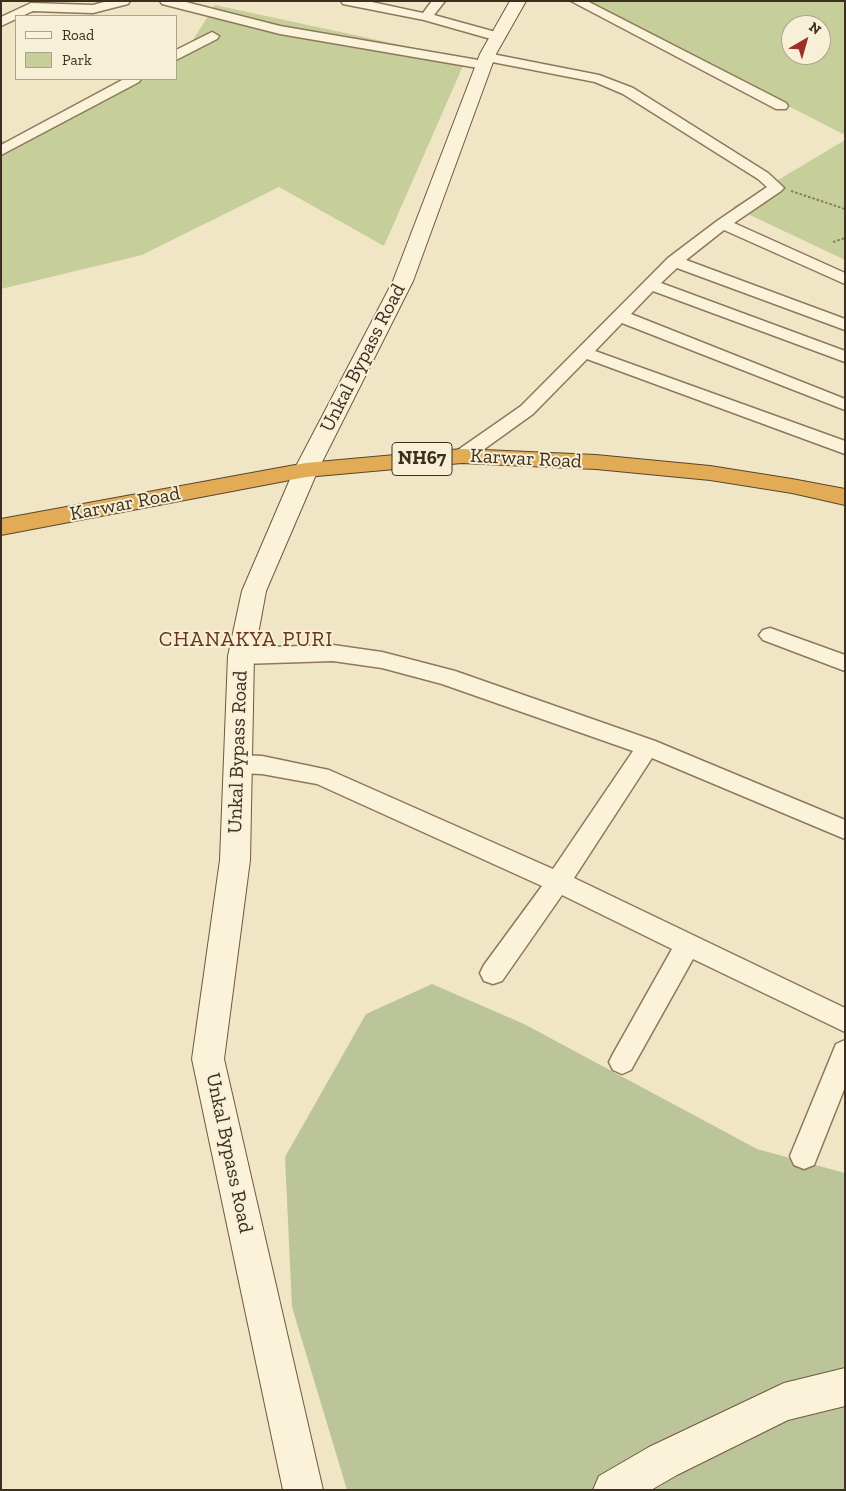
<!DOCTYPE html>
<html>
<head>
<meta charset="utf-8">
<style>
	body { margin:0 }
	#map { position:relative; width:846px; height:1491px; overflow:hidden; background:#f0e6c6; font-family:"Zilla Slab",serif }
	canvas { display:block }
	.frame { position:absolute; inset:0; border:2px solid #3c2f1f; pointer-events:none }
	.legend { position:absolute; left:15px; top:15px; width:162px; height:65px; box-sizing:border-box; background:#f7f0d6; border:1px solid #aca38d; margin:0; padding:6px 9px; list-style:none; font-size:15px; color:#3c2f1f }
	.legend li { display:flex; align-items:center; gap:10px; height:25px }
	.legend b { width:25px; border:1px solid #aca38d }
	.north { position:absolute; left:781px; top:15px; width:50px; height:50px; box-sizing:border-box; background:#f7f0d6; border:1px solid #aca38d; border-radius:50%; rotate:38deg; font-size:14px; font-weight:700; line-height:20px; text-align:center; color:#3c2f1f }
	.north::after { content:''; display:block; margin:auto; width:18px; height:22px; background:#9e2e28; clip-path:polygon(50% 0,100% 100%,50% 72%,0 100%) }
</style>
</head>
<body>
<div id="map">
<canvas width="846" height="1491"></canvas>
<div class="frame"></div>
<ul class="legend">
<li><b style="height:6px;background:#faf3da"></b>Road</li>
<li><b style="height:14px;background:#c6cf99"></b>Park</li>
</ul>
<div class="north">N</div>
</div>
<script>
const c = document.querySelector('canvas').getContext('2d');
c.lineJoin = 'round';
function paint(path, color) { c.fillStyle = color; c.fill(path, 'evenodd'); }
const poly = rows => new Path2D(rows.map(r => 'M' + r).join(''));
function strokePath(path, color, width, dash) { c.strokeStyle = color; c.lineWidth = width; c.lineCap = dash ? 'butt' : 'round'; c.setLineDash(dash || []); c.stroke(path); }
function label(font, color, halo, rows, align = 'center') {
  c.font = font + ' "Zilla Slab",serif'; c.lineWidth = 4; c.setLineDash([]); c.textBaseline = 'middle'; c.strokeStyle = halo; c.fillStyle = color; for (const [text, x, y, turn = 0] of rows) {
    c.save(); c.translate(x, y); c.rotate((+turn || 0) * Math.PI / 180); c.textAlign = isNaN(turn) ? turn : align; if (halo) c.strokeText(text, 0, 0); c.fillText(text, 0, 0); c.restore();
  }
}
const green = poly([
	[583,1,845,1,845,135],
	[791,25,821,25,821,55,791,55],
	[215,5,466,59,384,246,279,187,142,255,1,289,1,140,6,142,22,136,133,79,176,79,176,56,186,51],
	[845,140,845,260,733,207]
]);
const cemetery = poly([
	[432,984,524,1024,757,1149,845,1173,845,1490,347,1490,292,1307,285,1157,366,1014]
]);
const path = poly([
	[791,191,845,209],
	[833,242,845,238]
]);
const street = poly([
	[108,1,130,1,128,4,93,13,33,11,22,16,16,16,16,19,1,26,1,17,31,3,93,5,108,1],
	[160,1,182,1,280,26,484,61,491,65,484,69,280,34,162,4,160,1],
	[341,1,367,1,423,13,432,1,445,1,434,15,503,34,505,37,498,41,424,20,343,4,341,1],
	[571,1,587,1,786,103,788,106,786,109,776,109,571,1],
	[212,32,219,36,217,39,176,60,176,50,212,32],
	[487,53,599,75,633,88,768,173,781,185,784,188,781,191,734,223,845,273,845,284,724,230,686,260,845,319,845,330,677,268,661,283,845,351,845,362,653,291,631,314,845,399,845,410,622,323,595,351,845,441,845,454,587,359,533,414,469,460,462,462,455,460,453,456,455,452,521,406,668,258,717,221,767,187,758,179,623,94,595,82,482,60,480,57,482,54,487,53],
	[124,79,141,79,139,82,1,155,1,145,124,79],
	[770,628,845,655,845,671,763,640,759,635,763,630,770,628],
	[333,645,382,652,455,671,655,741,845,820,845,839,652,758,574,878,845,1008,845,1032,693,959,631,1070,622,1074,613,1070,609,1062,613,1054,672,949,562,895,502,981,493,984,484,981,480,973,484,965,542,886,317,784,262,774,237,773,229,770,226,764,229,758,237,755,262,756,329,770,553,869,633,751,442,684,382,668,333,661,241,664,233,661,230,656,233,651,241,648,333,645],
	[845,1040,845,1087,814,1165,804,1169,794,1165,790,1156,836,1044,845,1040]
]);
const secondary = poly([
	[510,1,526,1,496,54,413,281,318,470,266,591,254,656,250,860,224,1059,323,1490,283,1490,192,1059,220,860,228,656,242,591,294,470,393,281,480,54,510,1],
	[845,1368,845,1406,788,1420,677,1475,651,1490,593,1490,599,1476,649,1447,784,1383,845,1368]
]);
const highway = poly([
	[462,449,596,455,710,466,792,479,845,489,845,505,792,493,710,480,596,469,462,463,306,477,1,535,1,519,306,463,462,449]
]);
const shields = [
	[422,459,60]
];
const shieldNames = [
	["NH67",422,459]
];
const streetNames = [
	["Unkal Bypass Road",363,358,-63],
	["Karwar Road",526,459,3],
	["Karwar Road",125,504,-11],
	["Unkal Bypass Road",238,752,-88],
	["Unkal Bypass Road",229,1153,78]
];
const neighbourhoodNames = [
	["CHANAKYA PURI",246,640]
];
paint(green, '#c6cf99');
paint(cemetery, '#bcc499');
strokePath(street, '#8d785b', 3);
strokePath(secondary, '#6f593e', 2);
strokePath(highway, '#5a462f', 2);
strokePath(path, '#8d785b', 2, [2.5, 2]);
paint(street, '#faf3da');
paint(secondary, '#faf3da');
paint(highway, '#e1ac55');
for (const [x, y, w] of shields) { const box = new Path2D(); box.roundRect(x - w / 2, y - 16.5, w, 33, 4); c.fillStyle = '#f7f0d6'; c.fill(box); strokePath(box, '#3c2f1f', 1); }
label('bold 19px', '#3c2f1f', null, shieldNames);
label('20px', '#3c2f1f', '#f7f0d6', streetNames);
c.letterSpacing = '1px';
label('21px', '#6b321d', '#f7f0d6', neighbourhoodNames);
c.letterSpacing = '0px';
</script>
</body>
</html>
